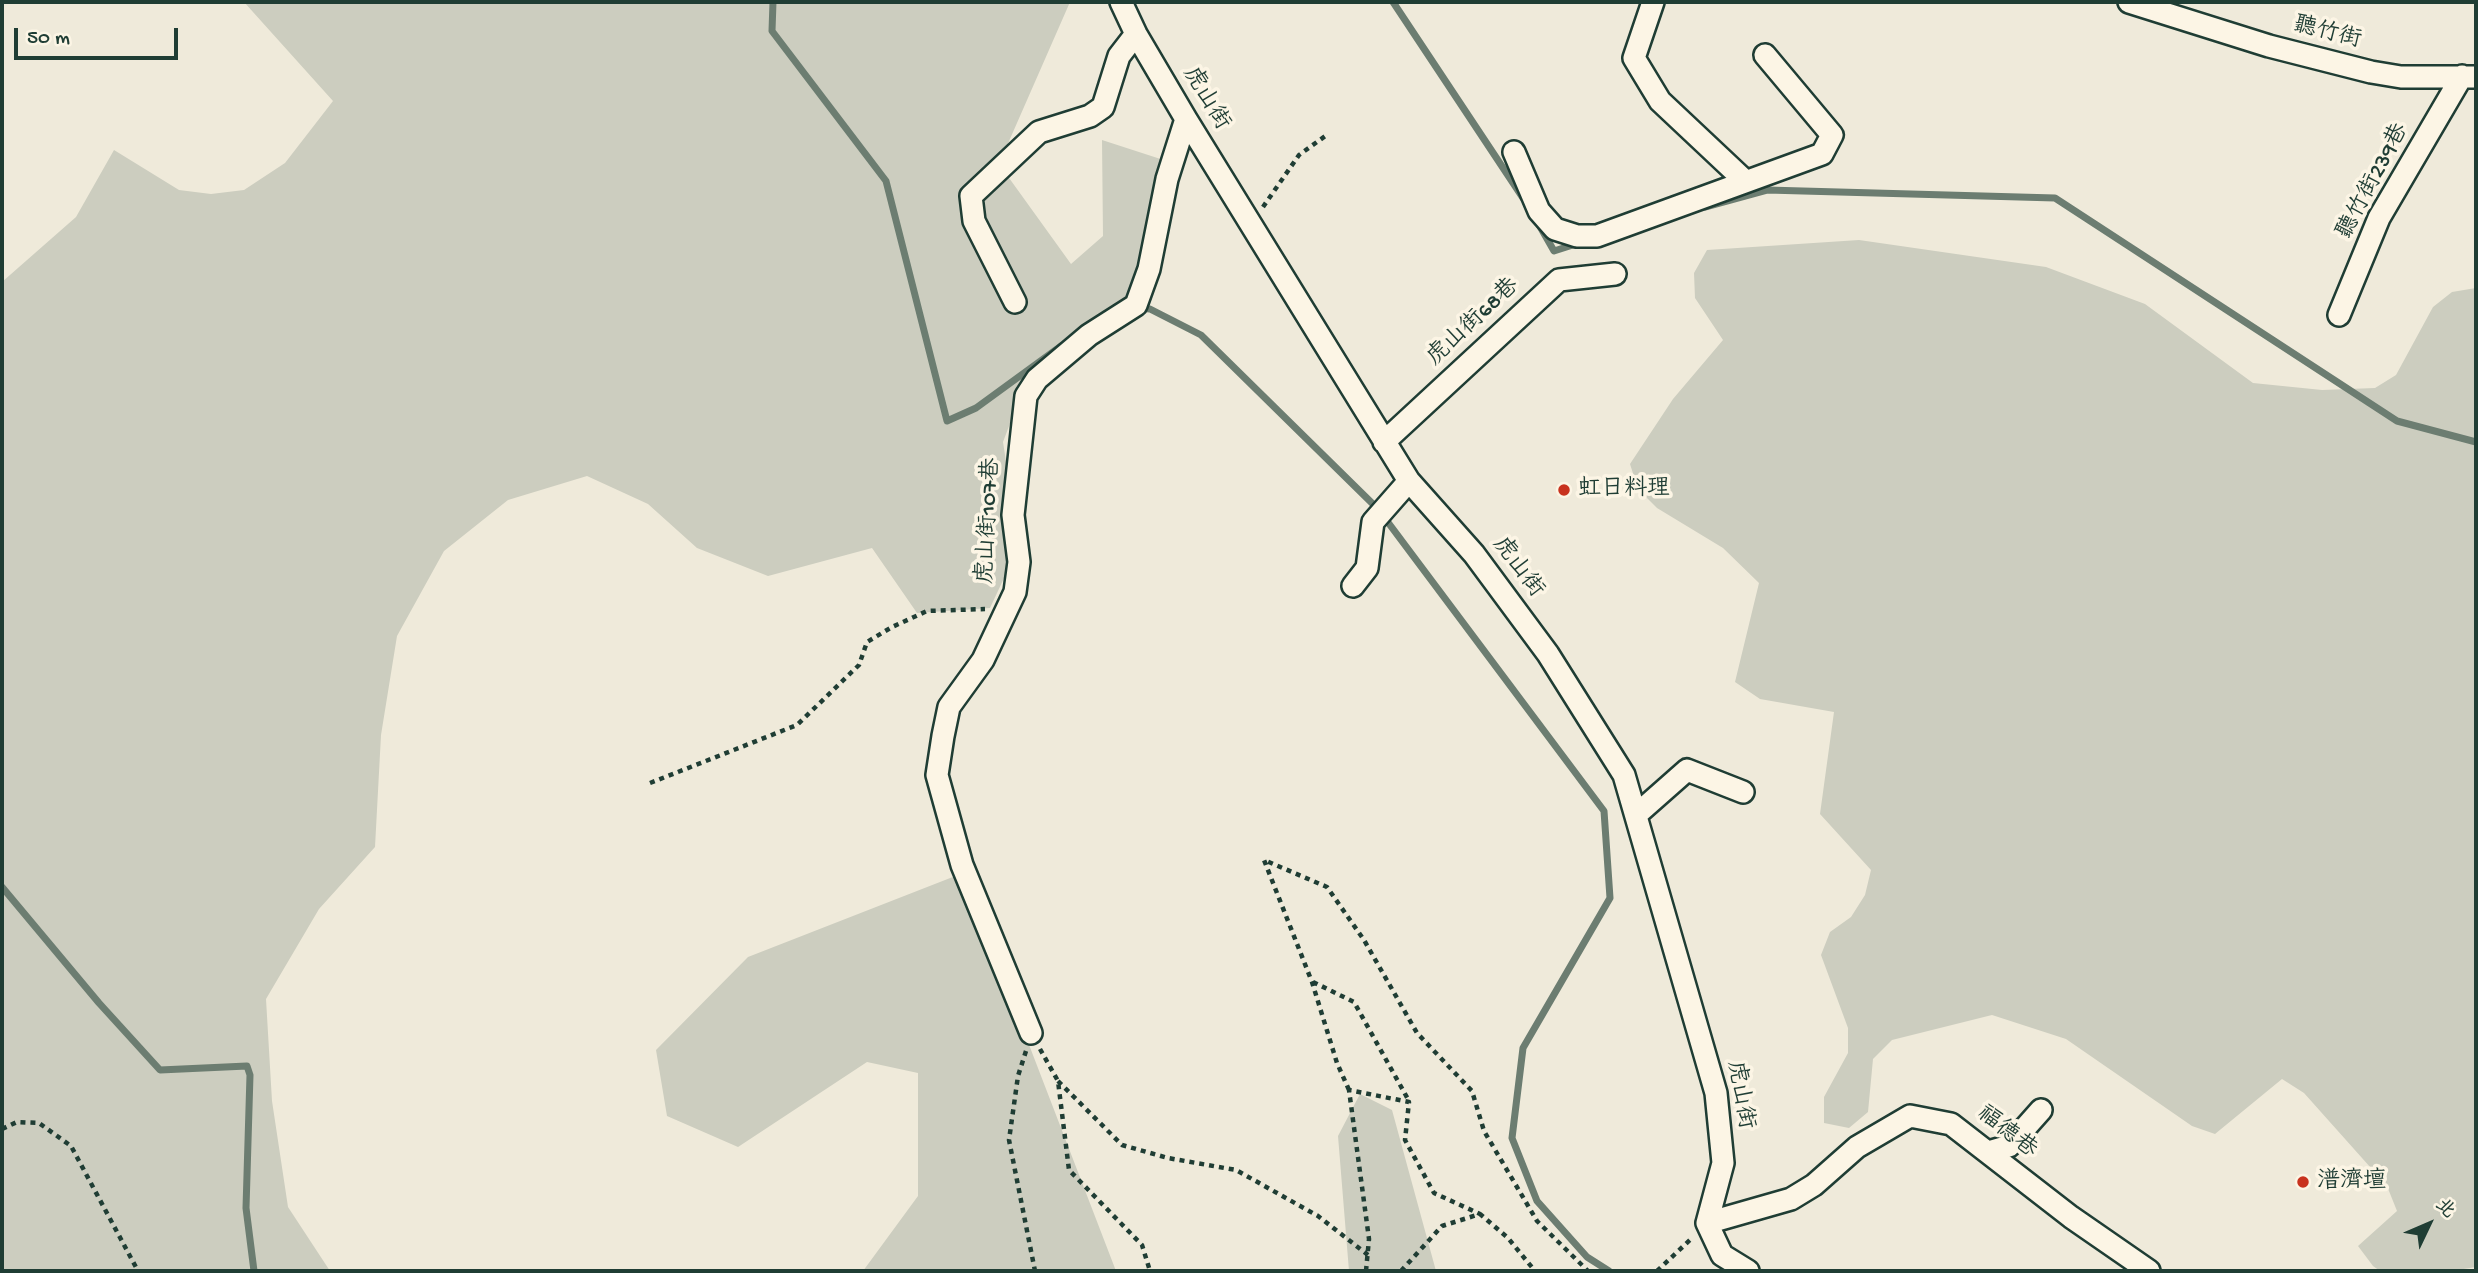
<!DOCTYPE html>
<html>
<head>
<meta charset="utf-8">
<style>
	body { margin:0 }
	#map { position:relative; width:2478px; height:1273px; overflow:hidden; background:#efeada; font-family:"Gochi Hand","LXGW WenKai TC",sans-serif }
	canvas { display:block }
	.frame { position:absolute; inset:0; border:4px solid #1f3d34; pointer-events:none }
	.north { position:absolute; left:2394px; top:1189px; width:70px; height:70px; -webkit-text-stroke:5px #fcf5e5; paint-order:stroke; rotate:46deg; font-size:19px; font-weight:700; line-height:28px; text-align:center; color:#1f3d34 }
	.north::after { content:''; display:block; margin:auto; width:24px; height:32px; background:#1f3d34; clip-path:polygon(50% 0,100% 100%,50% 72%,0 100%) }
	.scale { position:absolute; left:14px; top:28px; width:164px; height:32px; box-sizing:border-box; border:4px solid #1f3d34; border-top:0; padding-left:9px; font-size:21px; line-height:24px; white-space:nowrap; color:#1f3d34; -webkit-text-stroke:5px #fcf5e5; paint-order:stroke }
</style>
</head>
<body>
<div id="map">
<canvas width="2478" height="1273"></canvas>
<div class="frame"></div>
<div class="north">北</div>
<div class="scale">50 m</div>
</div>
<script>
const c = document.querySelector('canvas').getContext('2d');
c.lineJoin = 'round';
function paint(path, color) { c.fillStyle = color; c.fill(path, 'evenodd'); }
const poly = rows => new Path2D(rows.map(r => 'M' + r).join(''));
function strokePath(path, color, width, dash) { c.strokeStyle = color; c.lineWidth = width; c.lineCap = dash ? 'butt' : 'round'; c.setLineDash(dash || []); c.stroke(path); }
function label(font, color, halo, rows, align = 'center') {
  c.font = font + ' "Gochi Hand","LXGW WenKai TC",sans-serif'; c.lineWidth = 7; c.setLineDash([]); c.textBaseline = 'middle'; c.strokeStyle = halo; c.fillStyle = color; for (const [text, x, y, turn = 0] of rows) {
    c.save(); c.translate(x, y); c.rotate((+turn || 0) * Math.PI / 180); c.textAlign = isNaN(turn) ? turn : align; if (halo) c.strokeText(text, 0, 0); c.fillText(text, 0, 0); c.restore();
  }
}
const green = poly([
	[244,2,1070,2,999,164,1071,264,1103,236,1102,140,1179,165,1126,308,1089,349,1029,373,1003,442,1019,546,990,608,917,613,872,548,768,576,697,548,648,504,587,476,508,500,444,551,397,636,381,735,375,847,319,909,266,999,272,1101,288,1207,330,1271,2,1271,2,282,76,217,114,150,179,190,211,194,244,190,285,163,333,101],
	[1859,240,2046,267,2145,304,2253,383,2322,390,2375,388,2396,375,2433,307,2452,292,2476,288,2476,1267,2451,1271,2380,1271,2373,1266,2358,1246,2397,1211,2387,1186,2304,1093,2282,1079,2215,1134,2192,1126,2066,1039,1992,1015,1892,1040,1873,1059,1868,1112,1849,1128,1824,1123,1824,1097,1848,1053,1848,1028,1821,955,1830,932,1851,917,1865,895,1871,870,1820,814,1834,712,1760,699,1735,682,1759,583,1723,548,1657,508,1638,489,1630,464,1673,399,1723,340,1695,298,1694,273,1707,250],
	[963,873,1116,1271,863,1271,918,1196,918,1073,867,1062,738,1147,667,1116,656,1050,748,957],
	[1360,1094,1392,1110,1436,1271,1349,1271,1338,1136]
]);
const stream = poly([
	[773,2,772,31,886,181,947,421,976,408,1061,346],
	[1393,2,1523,198],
	[1705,207,1767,190,2055,198,2397,421,2476,442],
	[1538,223,1554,251,1579,243],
	[1138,308,1150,309,1201,335,1378,509,1604,811,1610,898,1523,1048,1512,1138,1537,1201,1587,1257,1609,1271],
	[2,887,99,1003,160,1070,247,1066,250,1075,246,1208,254,1271]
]);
const path = poly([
	[1263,207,1299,155,1328,134],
	[650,783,797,725,859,665,867,642,892,627,927,611,985,609],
	[1313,982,1354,1002,1409,1101],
	[1040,1049,1058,1081,1069,1170,1142,1245,1150,1271],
	[1026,1051,1018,1076,1009,1140,1035,1271],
	[1058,1081,1122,1145,1168,1158,1236,1170,1318,1216,1368,1255],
	[1349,1090,1337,1063,1312,982,1264,860,1327,887,1364,940,1417,1033,1472,1091,1484,1131,1537,1221,1588,1271],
	[2,1129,17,1122,39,1123,71,1146,138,1271],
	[1366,1271,1369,1239,1349,1090,1409,1102,1405,1140,1434,1193,1480,1214],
	[1401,1271,1442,1226,1480,1214,1508,1238,1535,1271],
	[1657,1271,1692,1238]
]);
const minor = poly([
	[1121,2,1136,34,1186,119,1409,481,1474,554,1548,654,1624,775,1716,1093,1723,1163,1707,1223],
	[1653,2,1634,58,1660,101,1744,180],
	[2129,2,2269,46,2371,72,2401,77,2476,77],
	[1514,152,1539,211,1555,229,1577,236,1597,236,1822,154,1832,135,1765,55],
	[1015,302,974,221,971,196,1039,132,1090,116,1103,107,1119,56,1136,34],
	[2339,315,2379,218,2462,76],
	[1384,442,1559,280,1615,274],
	[1353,586,1367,568,1373,522,1409,481],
	[1636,815,1687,770,1743,792],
	[1031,1033,962,865,937,775,943,736,949,707,983,660,1015,592,1019,562,1013,515,1026,396,1037,379,1089,335,1136,305,1149,269,1167,179,1186,119],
	[1988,1152,2009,1146,2041,1110],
	[1707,1223,1791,1199,1814,1185,1857,1147,1910,1116,1951,1124,2071,1217,2149,1271],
	[1707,1223,1722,1255,1748,1271]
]);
const markers = [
	[1564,490,7,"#c8321e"],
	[2303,1182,7,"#c8321e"]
];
const streetNames = [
	["聽竹街",2327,34,14],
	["虎山街",1205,99,59],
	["聽竹街239巷",2374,182,-62],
	["虎山街68巷",1474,323,-43],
	["虎山街107巷",990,521,-87],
	["虎山街",1517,568,53],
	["虎山街",1739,1095,80],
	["福德巷",2006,1133,38]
];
const poiNames = [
	["虹日料理",1578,490],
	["潽濟壇",2317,1182]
];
paint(green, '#cccdbf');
strokePath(stream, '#6c7d71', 7);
strokePath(minor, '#1f3d34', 26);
strokePath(path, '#1f3d34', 4.5, [5, 5]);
strokePath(minor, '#fcf5e5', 21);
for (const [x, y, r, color] of markers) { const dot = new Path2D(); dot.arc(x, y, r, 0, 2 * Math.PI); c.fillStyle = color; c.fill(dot); strokePath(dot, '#fcf5e5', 2.5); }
label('23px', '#1f3d34', '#fcf5e5', streetNames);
label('23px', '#1f3d34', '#fcf5e5', poiNames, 'left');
</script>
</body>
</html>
